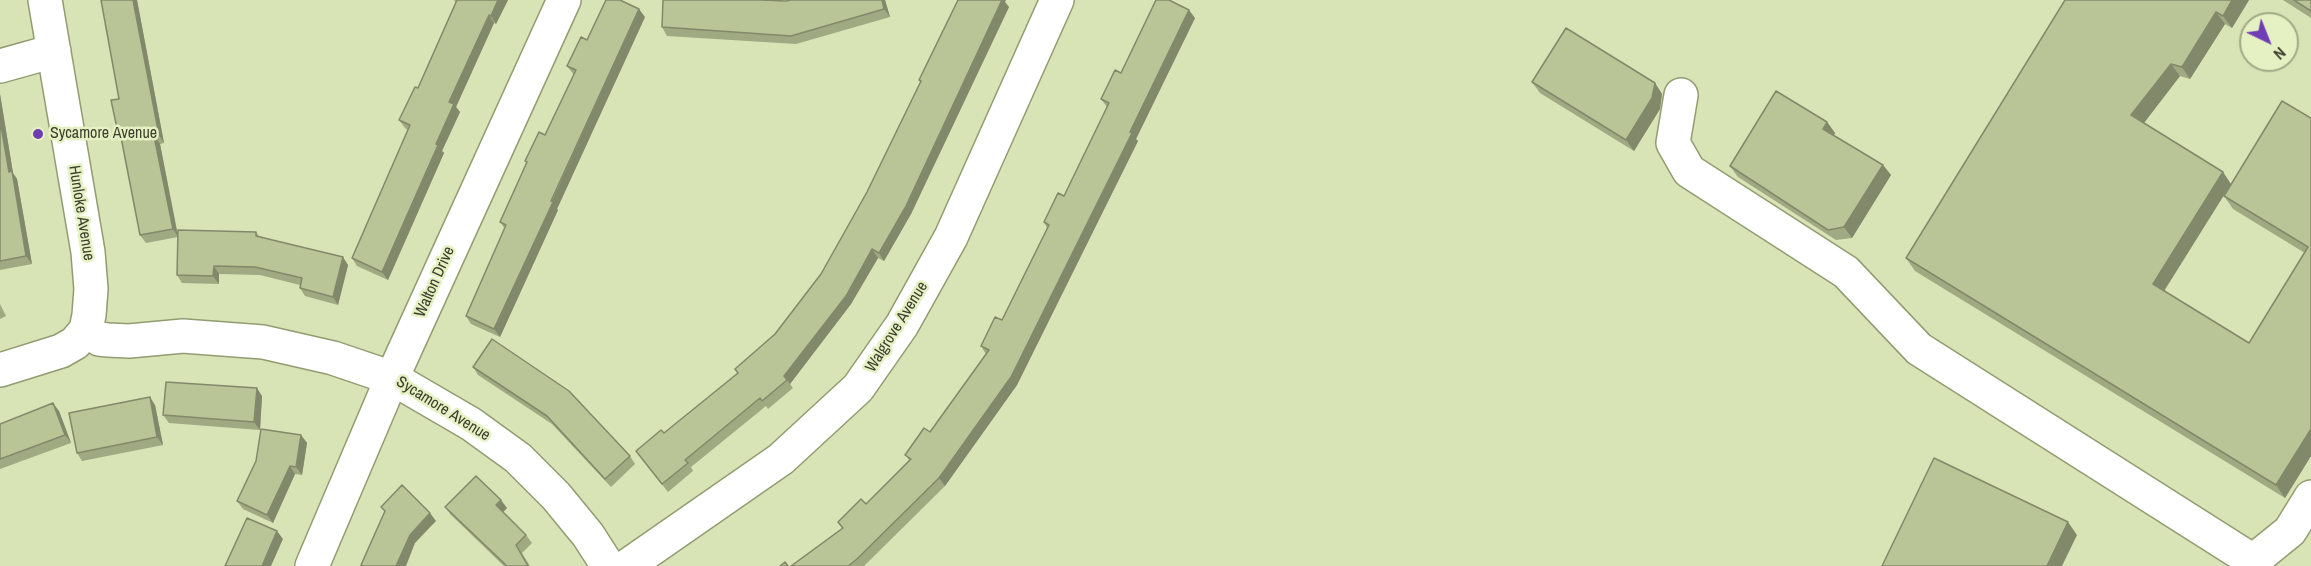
<!DOCTYPE html>
<html>
<head>
<meta charset="utf-8">
<style>
	body { margin:0 }
	#map { position:relative; width:2311px; height:566px; overflow:hidden; background:#d8e3b6; font-family:"Archivo Narrow",sans-serif }
	canvas { display:block }
	.north { position:absolute; left:2239px; top:12px; width:60px; height:60px; box-sizing:border-box; background:#e5f1c3; border:2px solid #a1aa87; border-radius:50%; rotate:137deg; font-size:16px; font-weight:700; line-height:24px; text-align:center; color:#3b3f2d }
	.north::after { content:''; display:block; margin:auto; width:21px; height:27px; background:#6f3db4; clip-path:polygon(50% 0,100% 100%,50% 72%,0 100%) }
</style>
</head>
<body>
<div id="map">
<canvas width="2311" height="566"></canvas>
<div class="north">N</div>
</div>
<script>
const c = document.querySelector('canvas').getContext('2d');
c.lineJoin = 'round';
const poly = rows => new Path2D(rows.map(r => 'M' + r).join(''));
function strokePath(path, color, width, dash) { c.strokeStyle = color; c.lineWidth = width; c.lineCap = dash ? 'butt' : 'round'; c.setLineDash(dash || []); c.stroke(path); }
function paint(path, color) { c.fillStyle = color; c.fill(path, 'evenodd'); }
function label(font, color, halo, rows, align = 'center') {
  c.font = font + ' "Archivo Narrow",sans-serif'; c.lineWidth = 5; c.setLineDash([]); c.textBaseline = 'middle'; c.strokeStyle = halo; c.fillStyle = color; for (const [text, x, y, turn = 0] of rows) {
    c.save(); c.translate(x, y); c.rotate((+turn || 0) * Math.PI / 180); c.textAlign = isNaN(turn) ? turn : align; if (halo) c.strokeText(text, 0, 0); c.fillText(text, 0, 0); c.restore();
  }
}
const minor = poly([
	[0,66,54,51],
	[1681,95,1673,143,1689,171,1846,272,1919,349,2253,561,2254,566],
	[86,330,99,339,108,340,129,341,183,336,263,342,333,358,392,378,471,424,518,458,556,496,588,535,608,566],
	[0,370,61,351,75,343,86,330,89,315,91,289,88,252,45,0],
	[2253,561,2290,531,2311,497],
	[312,566,392,378,564,0],
	[627,566,781,459,858,388,902,325,951,237,1057,0]
]);
const wall = poly([
	[101,0,137,0,164,143,160,144,178,235,256,232,259,236,348,265,338,305,305,296,300,288,300,285,260,275,219,274,219,284,182,283,177,275,178,237,146,243,140,235,121,138,118,133,119,99],
	[454,0,508,0,496,24,494,23,456,107,460,112,442,151,444,153,388,280,357,266,352,258,408,130,405,128,399,120,418,88,456,3],
	[885,0,890,17,796,44,667,36,662,27,786,1],
	[2065,0,2249,0,2232,28,2225,24,2190,79,2180,76,2144,123,2165,291,2249,343,2305,253,2233,209,2224,196,2311,118,2311,456,2285,498,1915,271,1906,258],
	[2283,0,2311,0,2311,18],
	[1005,2,1009,7,911,214,884,261,878,258,851,304,790,384,793,388,768,409,766,406,691,467,693,471,668,492,636,451,664,433,738,373,775,334,821,274,867,192,921,82,919,80],
	[645,17,557,209,558,210,500,337,471,324,466,316,505,229,500,222,527,163,525,161,545,135,574,75,567,66,587,40],
	[1195,18,1136,139,1138,141,1017,385,945,486,864,566,791,566,842,528,838,522,866,504,909,460,905,455,930,432,986,354,981,346,1002,320,1047,228,1044,222,1064,196,1107,107,1101,99,1121,73],
	[1532,82,1655,83,1662,94,1660,109,1634,151,1540,93],
	[0,94,13,173,17,179,32,264,0,270],
	[1827,122,1835,133,1834,135,1883,165,1891,175,1852,238,1836,240,1738,177,1730,166],
	[0,304,6,316,0,319],
	[473,367,630,456,635,464,611,487,552,424,478,375],
	[262,396,260,430,169,423,163,415],
	[155,405,163,445,82,461,77,453],
	[59,411,71,443,0,469,0,424],
	[301,435,307,443,302,475,295,474,273,523,243,509,237,501],
	[445,507,507,508,503,512,526,535,532,543,522,553,530,566,504,566,451,515]
]);
const shadedWall = poly([
	[133,0,137,0,164,143,159,135],
	[498,0,508,0,496,24,491,16],
	[882,0,885,0,890,17,884,9],
	[1001,0,1006,0,1005,2,1009,7,911,214,884,261,879,253],
	[2232,0,2249,0,2232,28,2223,16],
	[639,9,645,17,557,209,558,210,500,337,494,329],
	[1189,10,1195,18,1136,139,1138,141,1017,385,945,486,939,478,1130,132],
	[2216,12,2225,24,2190,79,2182,67],
	[489,15,494,23,456,107,460,112,442,151,444,153,388,280,382,272,436,144,449,102],
	[2171,64,2180,76,2140,128,2131,115],
	[1655,83,1662,94,1660,109,1634,151,1626,140],
	[0,94,13,173,17,179,32,264,26,256,9,172,0,120],
	[1827,122,1835,133,1831,140,1823,129],
	[154,136,160,144,178,237,173,229],
	[1883,165,1891,175,1852,238,1844,227],
	[2223,172,2231,184,2161,296,2153,284],
	[872,249,878,258,851,304,790,384,784,376],
	[343,257,348,265,338,305,333,297],
	[214,266,219,274,219,284,213,276],
	[257,388,262,396,260,430,254,422],
	[150,397,155,405,163,445,157,437],
	[53,403,59,411,71,443,65,435],
	[2311,429,2311,456,2285,498,2276,485],
	[301,435,307,443,302,475,296,467],
	[290,466,295,474,273,523,267,515],
	[501,500,507,508,502,513,496,505],
	[430,513,436,521,415,543,406,566,396,566,410,535],
	[2068,522,2077,535,2062,566,2047,566],
	[277,531,283,539,271,566,262,566]
]);
const building = poly([
	[101,0,133,0,159,135,154,136,173,229,140,235,120,132,118,133,111,100,119,99,101,0],
	[457,0,498,0,491,16,489,15,449,102,454,104,436,144,438,145,382,272,352,258,410,125,399,120,415,87,418,88,457,0],
	[606,0,620,0,639,9,551,201,553,202,494,329,466,316,506,225,500,222,527,162,525,161,539,132,545,135,576,70,567,66,581,37,587,40,606,0],
	[663,0,761,0,786,1,791,0,882,0,884,9,791,36,662,27,663,0],
	[958,0,1002,0,906,206,879,253,872,249,846,296,784,376,787,380,762,401,760,398,685,460,688,463,662,484,636,451,661,430,664,433,738,373,735,369,775,334,821,274,867,192,921,81,919,80,958,0],
	[1156,0,1169,0,1189,10,1130,132,1132,133,1011,377,939,478,857,559,848,566,791,566,843,528,838,522,861,499,866,504,911,459,905,455,924,428,930,432,989,350,981,346,995,317,1002,320,1049,225,1044,222,1058,193,1064,196,1109,103,1101,99,1115,70,1121,73,1156,0],
	[2065,0,2232,0,2223,16,2216,12,2182,67,2171,64,2131,115,2223,172,2153,284,2249,343,2308,247,2224,196,2282,101,2311,118,2311,429,2276,485,1906,258,2065,0],
	[2294,0,2311,0,2311,11,2294,0],
	[1566,28,1655,83,1652,98,1626,140,1532,82,1566,28],
	[1776,91,1827,122,1823,129,1883,165,1844,227,1828,230,1730,166,1776,91],
	[0,120,9,172,12,171,26,256,0,261,0,120],
	[178,230,256,232,256,236,343,257,333,297,300,288,302,278,255,267,214,266,213,276,177,275,178,230],
	[492,339,569,391,630,456,605,479,547,416,473,367,492,339],
	[166,382,257,388,254,422,163,415,166,382],
	[150,397,157,437,77,453,69,413,150,397],
	[53,403,65,435,0,459,0,424,53,403],
	[261,429,301,435,296,467,290,466,267,515,237,501,256,461,261,429],
	[1934,458,2068,522,2047,566,1882,566,1934,458],
	[476,476,501,500,496,505,526,535,516,545,528,566,507,566,445,507,476,476],
	[402,485,430,513,410,535,396,566,364,566,361,565,385,511,381,507,402,485],
	[247,518,277,531,262,566,225,566,247,518],
	[785,562,788,566,780,566,785,562]
]);
const markers = [
	[38,134,6,"#6f3db4"]
];
const poiNames = [
	["Sycamore Avenue",50,134]
];
const streetNames = [
	["Hunloke Avenue",81,213,81],
	["Walton Drive",435,282,-66],
	["Walgrove Avenue",897,327,-58],
	["Sycamore Avenue",443,409,32]
];
strokePath(minor, '#929c71', 36);
strokePath(minor, '#fff', 33);
paint(wall, '#9fa982');
paint(shadedWall, '#82896a');
paint(building, '#b9c497');
strokePath(building, '#82896a', 1.5);
for (const [x, y, r, color] of markers) { const dot = new Path2D(); dot.arc(x, y, r, 0, 2 * Math.PI); c.fillStyle = color; c.fill(dot); strokePath(dot, '#e5f1c3', 2); }
label('16px', '#3b3f2d', '#e5f1c3', poiNames, 'left');
label('16px', '#3b3f2d', '#e5f1c3', streetNames);
</script>
</body>
</html>
